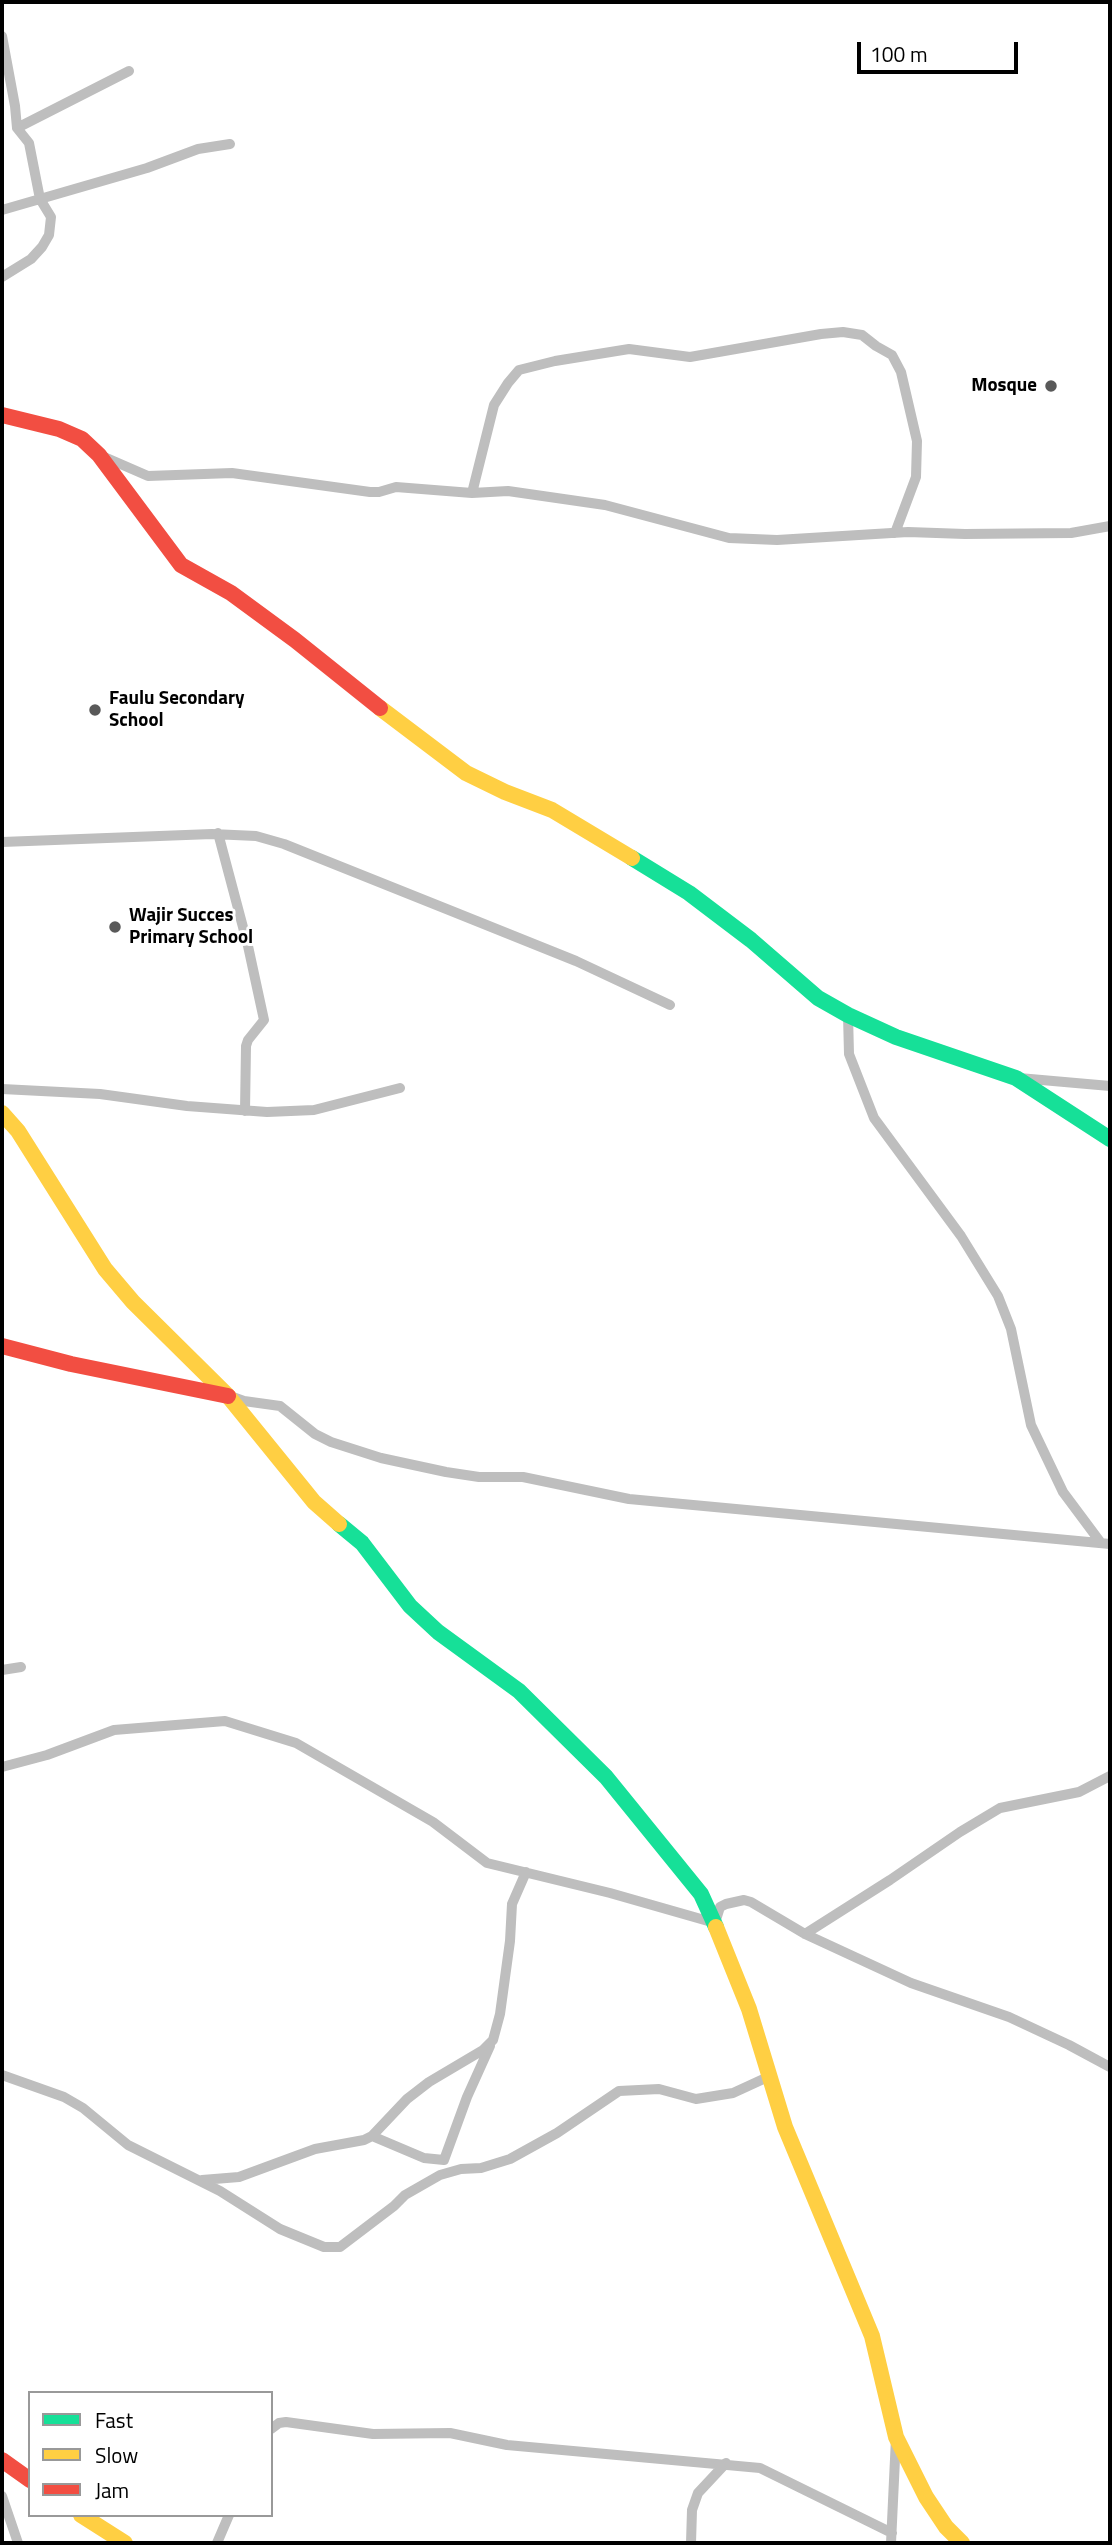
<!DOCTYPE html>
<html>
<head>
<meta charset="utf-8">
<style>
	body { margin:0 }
	#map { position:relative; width:1112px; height:2545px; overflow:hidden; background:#fff; font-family:"Titillium Web",sans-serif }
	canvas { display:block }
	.frame { position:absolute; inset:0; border:4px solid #000; pointer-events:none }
	.legend { position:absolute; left:28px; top:2391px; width:245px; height:126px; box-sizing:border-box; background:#fff; border:2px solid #999; margin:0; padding:9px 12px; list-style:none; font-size:21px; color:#000 }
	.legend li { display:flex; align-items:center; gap:14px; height:35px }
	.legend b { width:35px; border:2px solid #999 }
	.scale { position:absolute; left:857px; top:42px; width:161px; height:32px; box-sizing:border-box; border:4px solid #000; border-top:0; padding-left:9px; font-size:21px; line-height:24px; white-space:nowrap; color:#000; -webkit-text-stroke:5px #fff; paint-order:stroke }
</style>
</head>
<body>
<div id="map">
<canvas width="1112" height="2545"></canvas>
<div class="frame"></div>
<ul class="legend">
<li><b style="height:9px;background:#16e098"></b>Fast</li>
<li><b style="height:9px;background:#ffcf43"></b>Slow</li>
<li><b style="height:9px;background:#f24e42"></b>Jam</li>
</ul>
<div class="scale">100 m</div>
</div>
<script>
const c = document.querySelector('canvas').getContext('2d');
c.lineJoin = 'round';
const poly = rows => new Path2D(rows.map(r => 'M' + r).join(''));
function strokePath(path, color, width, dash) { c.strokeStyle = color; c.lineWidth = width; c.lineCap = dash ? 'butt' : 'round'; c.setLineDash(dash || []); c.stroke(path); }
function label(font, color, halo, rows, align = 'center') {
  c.font = font + ' "Titillium Web",sans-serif'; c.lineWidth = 6; c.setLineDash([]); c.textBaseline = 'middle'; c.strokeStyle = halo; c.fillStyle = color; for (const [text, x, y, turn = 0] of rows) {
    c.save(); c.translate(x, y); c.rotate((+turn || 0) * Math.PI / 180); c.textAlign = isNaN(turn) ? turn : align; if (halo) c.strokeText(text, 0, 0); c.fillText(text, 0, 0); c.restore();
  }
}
const street = poly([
	[2,36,15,106,17,128,29,143,40,199,51,217,49,235,42,247,31,259,2,277],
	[17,128,129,71],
	[2,210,147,168,198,149,230,144],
	[102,456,148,476,232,473,370,492,379,492,396,487,472,493,508,491,605,505,729,538,777,540,908,532,965,534,1071,533,1110,526],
	[472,493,494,405,508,383,519,370,555,361,629,349,690,357,821,334,843,332,862,335,876,346,892,355,901,372,917,441,916,477,895,533],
	[218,833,248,946,264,1020,248,1040,246,1046,245,1111],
	[2,842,212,834,256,836,284,844,454,912,576,961,670,1005],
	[848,1015,849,1054,874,1118,961,1236,998,1296,1011,1329,1031,1425,1063,1492,1101,1543],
	[1019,1078,1110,1086],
	[2,1089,100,1094,187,1106,267,1112,314,1110,400,1088],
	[230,1396,244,1401,280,1406,315,1434,331,1442,381,1458,446,1472,479,1477,523,1477,629,1499,1110,1544],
	[2,1670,21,1667],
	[2,1767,47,1755,114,1730,225,1721,296,1743,433,1822,487,1863,610,1893,715,1923,720,1907,726,1904,744,1900,751,1902,805,1934,911,1983,1009,2017,1069,2045,1110,2067],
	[805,1934,890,1880,960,1832,1000,1808,1079,1792,1110,1776],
	[2,2075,64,2097,83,2108,128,2145,220,2191,280,2229,324,2247,340,2247,394,2206,405,2195,440,2175,461,2169,481,2168,510,2159,557,2133,619,2091,659,2089,696,2099,733,2093,770,2076],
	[372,2136,424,2158,444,2160,467,2097,490,2046],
	[202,2180,239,2177,315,2149,364,2140,372,2136,407,2099,429,2082,483,2050,493,2040,500,2014,510,1941,512,1904,526,1872],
	[271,2429,279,2423,286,2422,373,2434,450,2433,507,2445,760,2468,892,2533],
	[2,2496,18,2543],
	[217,2543,229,2515],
	[691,2543,692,2510,698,2493,726,2463],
	[891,2543,896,2438]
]);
const fast = poly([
	[632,858,689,893,751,940,818,998,848,1015,896,1037,1016,1078,1110,1139],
	[339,1524,362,1543,410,1606,438,1632,519,1691,606,1777,701,1894,716,1927]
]);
const slow = poly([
	[380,708,466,773,505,792,552,810,632,858],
	[2,1113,18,1131,105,1269,133,1302,228,1396,314,1502,339,1524],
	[716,1927,749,2009,785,2127,872,2336,896,2437,926,2497,946,2527,962,2543],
	[81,2515,125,2543]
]);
const jam = poly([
	[2,415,59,429,82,439,99,455,181,565,231,593,295,640,380,708],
	[2,1346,71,1364,228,1396],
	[2,2460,30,2480]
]);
const markers = [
	[1051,386,7,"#595959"],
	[95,710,7,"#595959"],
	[115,927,7,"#595959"]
];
const poiNames = [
	["Mosque",1037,386,"right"],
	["Faulu Secondary",109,699],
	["School",109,721],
	["Wajir Succes",129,916],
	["Primary School",129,938]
];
strokePath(street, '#bebebe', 10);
strokePath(fast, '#16e098', 16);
strokePath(slow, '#ffcf43', 16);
strokePath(jam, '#f24e42', 16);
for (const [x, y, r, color] of markers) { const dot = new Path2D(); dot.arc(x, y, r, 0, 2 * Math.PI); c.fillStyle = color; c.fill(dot); strokePath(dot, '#fff', 2.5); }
label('bold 19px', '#000', '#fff', poiNames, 'left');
</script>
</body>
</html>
